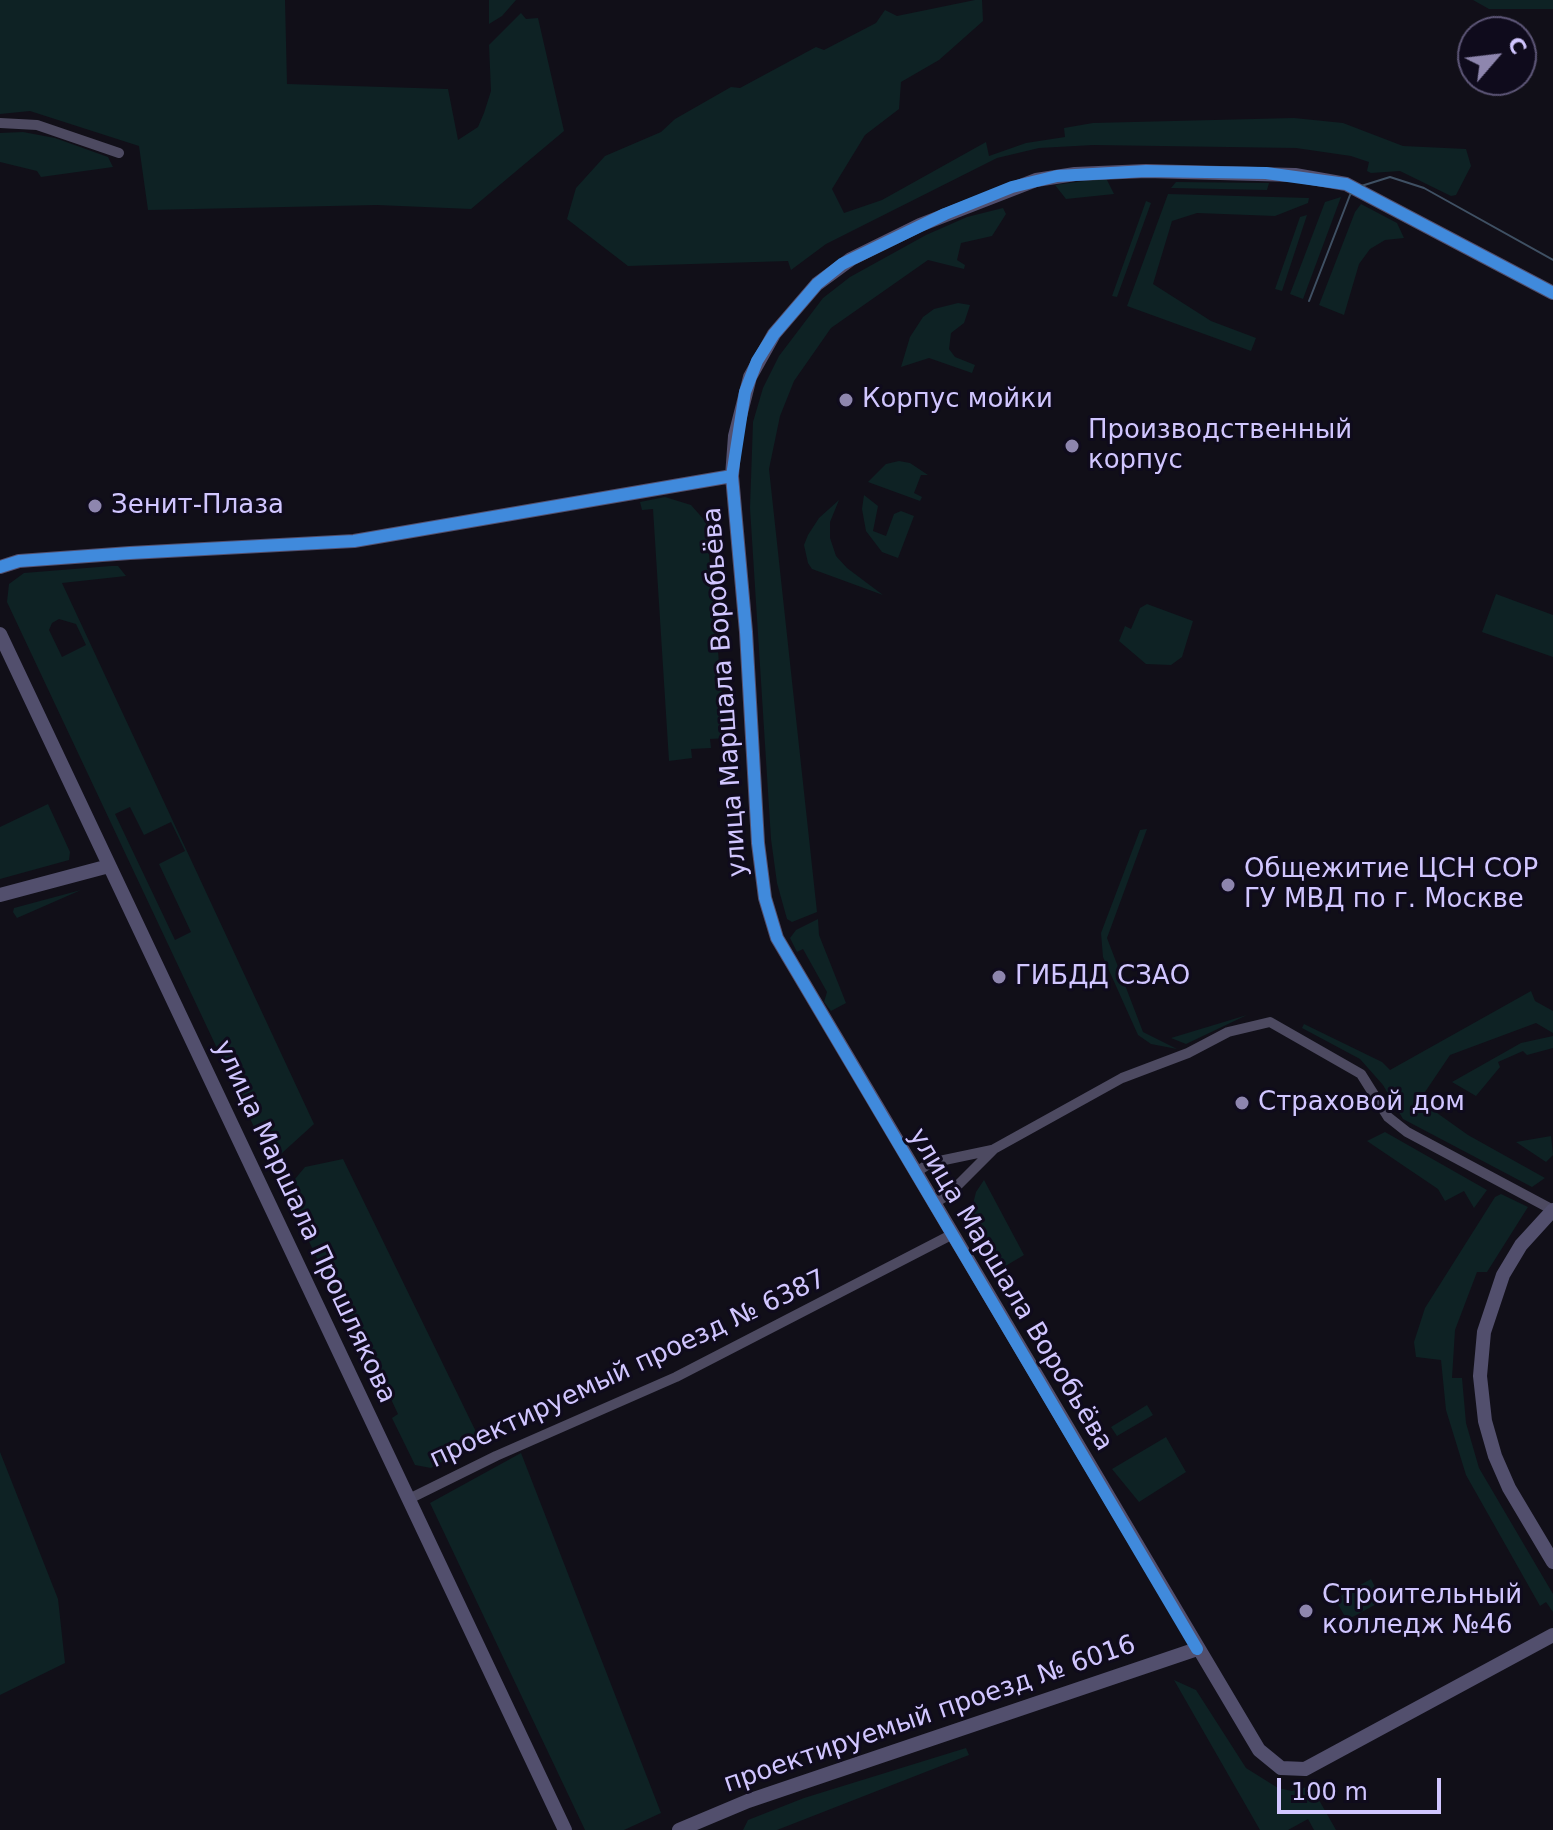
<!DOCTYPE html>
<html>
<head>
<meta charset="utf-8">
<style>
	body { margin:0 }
	#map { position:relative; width:1553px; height:1830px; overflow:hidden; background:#110f18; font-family:"DejaVu Sans",sans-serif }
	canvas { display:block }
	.north { position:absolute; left:1457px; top:16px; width:80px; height:80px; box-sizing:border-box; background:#0f0b1c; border:2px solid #5d5677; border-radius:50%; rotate:62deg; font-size:22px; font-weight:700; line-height:32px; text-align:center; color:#d1c6ff }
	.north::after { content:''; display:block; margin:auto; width:28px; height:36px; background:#8e86ae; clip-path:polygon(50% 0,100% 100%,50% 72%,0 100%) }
	.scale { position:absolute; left:1277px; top:1778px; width:164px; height:36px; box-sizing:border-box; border:4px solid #d1c6ff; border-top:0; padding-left:10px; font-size:24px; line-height:28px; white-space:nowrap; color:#d1c6ff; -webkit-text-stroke:6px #0f0b1c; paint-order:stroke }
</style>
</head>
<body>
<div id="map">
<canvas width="1553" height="1830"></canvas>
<div class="north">С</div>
<div class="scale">100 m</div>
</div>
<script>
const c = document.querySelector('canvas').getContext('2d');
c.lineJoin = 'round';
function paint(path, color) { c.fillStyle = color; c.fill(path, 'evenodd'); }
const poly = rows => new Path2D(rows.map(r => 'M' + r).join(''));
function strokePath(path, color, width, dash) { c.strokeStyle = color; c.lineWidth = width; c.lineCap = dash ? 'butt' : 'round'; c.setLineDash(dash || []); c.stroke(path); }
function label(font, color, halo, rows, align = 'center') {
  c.font = font + ' "DejaVu Sans",sans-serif'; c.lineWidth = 6; c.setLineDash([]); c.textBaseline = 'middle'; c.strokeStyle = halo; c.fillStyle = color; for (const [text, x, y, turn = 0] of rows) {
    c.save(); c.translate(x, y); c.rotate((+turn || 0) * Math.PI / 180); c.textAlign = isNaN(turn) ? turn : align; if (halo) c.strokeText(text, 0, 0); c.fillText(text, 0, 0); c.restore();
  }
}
const green = poly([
	[0,0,285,0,287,84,448,89,458,140,478,127,484,113,491,91,489,45,521,13,526,19,538,18,564,131,471,209,377,205,148,210,139,146,30,111,0,114],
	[489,0,516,0,502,16,489,24],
	[975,0,982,0,983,21,939,60,901,82,899,109,865,135,832,189,844,213,882,200,986,142,989,156,1026,143,1065,137,1064,128,1093,123,1294,118,1343,123,1403,146,1466,149,1471,166,1456,195,1451,196,1400,171,1371,173,1367,171,1369,162,1351,156,1296,148,1093,145,1039,148,997,158,826,244,791,270,788,261,628,266,567,219,576,188,605,156,661,132,675,119,731,87,740,88,816,47,824,50,876,23,885,10,897,16],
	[1473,0,1553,0,1553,9,1489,9],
	[23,132,55,138,108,157,113,167,41,177,37,171,0,162,0,133],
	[1106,178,1114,194,1066,199,1055,185],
	[1176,182,1269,183,1267,190,1171,188],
	[1168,194,1309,198,1308,203,1275,216,1197,213,1172,221,1153,284,1211,321,1256,338,1251,351,1127,306],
	[1341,197,1303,299,1290,294,1325,202],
	[1146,201,1151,203,1117,297,1112,296],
	[1361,204,1397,223,1404,238,1385,240,1370,249,1359,264,1344,315,1319,305,1355,212],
	[1003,208,1006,214,992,236,961,243,957,260,965,265,964,269,928,260,831,328,794,381,780,416,769,469,817,912,792,922,787,919,777,883,771,839,750,508,753,422,763,388,779,356,823,298,850,277,926,235,967,217],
	[1307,215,1282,291,1275,289,1300,217],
	[958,303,970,305,964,323,951,333,949,349,955,357,975,365,972,373,929,358,901,367,910,337,923,317,934,309],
	[899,461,910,463,928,475,921,475,914,493,922,497,920,501,868,482,886,464],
	[864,495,878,506,873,531,886,536,894,514,901,511,914,516,898,558,882,552,866,531,862,509],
	[665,497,691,505,706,522,726,738,710,739,711,748,691,749,692,758,669,761,653,509,642,510,640,502],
	[839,500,830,522,830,538,836,556,847,568,883,595,812,569,808,563,804,545,808,535,819,518],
	[111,566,118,566,126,576,62,583,314,1124,271,1163,7,602,9,584,24,573],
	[59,619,76,624,86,645,62,657,49,630,52,623],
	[130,807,144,835,171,822,185,851,159,864,191,932,175,940,115,814],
	[1496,594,1553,615,1553,657,1482,632],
	[1147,604,1193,621,1182,657,1171,665,1146,664,1119,641,1125,626,1131,629,1140,608],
	[48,804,70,852,69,860,0,879,0,827],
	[1147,829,1107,938,1143,1032,1177,1049,1151,1044,1138,1035,1103,957,1101,933,1140,830],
	[81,890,17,918,13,912,14,908],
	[818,919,819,935,846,1003,831,1011,824,1002,827,992,803,949,797,952,790,938,796,930],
	[1531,991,1535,1001,1553,1011,1553,1033,1536,1023,1450,1055,1423,1095,1423,1103,1468,1135,1545,1178,1532,1187,1403,1119,1383,1085,1360,1059,1302,1028,1304,1024,1382,1062,1390,1070],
	[1247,1015,1186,1044,1171,1038],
	[1553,1036,1553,1048,1527,1055,1523,1051,1498,1062,1500,1067,1476,1096,1452,1082,1521,1043],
	[1385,1132,1487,1190,1474,1208,1464,1191,1445,1201,1438,1189,1367,1141],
	[1551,1136,1553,1155,1546,1162,1516,1142],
	[343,1159,480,1440,431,1468,415,1465,392,1418,398,1414,390,1397,384,1399,285,1191,305,1167],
	[984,1180,1024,1255,997,1271,970,1216,976,1192],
	[1501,1194,1528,1207,1487,1272,1477,1272,1455,1330,1452,1378,1462,1378,1466,1423,1479,1468,1553,1594,1553,1612,1546,1602,1540,1606,1466,1475,1446,1410,1441,1360,1416,1357,1414,1342,1425,1308,1495,1197],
	[1147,1405,1153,1415,1117,1436,1111,1427],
	[1166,1437,1186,1472,1139,1502,1112,1469],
	[0,1452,58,1599,65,1663,0,1695],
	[521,1453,661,1813,624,1830,585,1830,430,1503],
	[1371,1579,1382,1601,1347,1620,1335,1599],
	[1174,1680,1196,1690,1246,1768,1278,1788,1292,1791,1311,1786,1336,1830,1314,1830,1308,1819,1288,1830,1260,1830],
	[966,1748,969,1755,777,1830,743,1830,748,1820,804,1798]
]);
const street = poly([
	[0,123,37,125,119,153],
	[915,1173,930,1163,992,1150],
	[933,1204,948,1195,994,1149,1122,1078,1188,1053,1228,1032,1270,1022,1361,1074,1388,1117,1407,1132,1553,1210],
	[409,1499,496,1456,676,1377,951,1235]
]);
const secondary = poly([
	[1553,293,1346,184,1295,175,1146,171,1075,174,1036,180,920,225,851,259,817,284,774,334,750,377,735,436,732,476,746,632,758,843,765,898,777,938,1259,1750,1281,1768,1305,1769,1553,1635],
	[0,567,19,561,130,553,354,541,732,476],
	[0,634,565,1830],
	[0,895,109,866],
	[1553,1210,1521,1245,1503,1275,1484,1332,1480,1376,1485,1421,1495,1456,1509,1488,1553,1562],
	[679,1830,748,1801,1197,1649]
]);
const tram = poly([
	[1309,301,1350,195,1358,187,1390,177,1424,188,1553,260]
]);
const cycleway = poly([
	[0,567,19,561,130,553,354,541,732,476],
	[1197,1649,777,938,765,898,758,843,746,632,732,476,745,392,757,361,774,334,817,284,842,264,945,214,1012,187,1057,176,1146,171,1266,173,1346,184,1553,293]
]);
const markers = [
	[846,400,8,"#8e86ae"],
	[1072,446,8,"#8e86ae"],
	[95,506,8,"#8e86ae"],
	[1228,885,8,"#8e86ae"],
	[999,977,8,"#8e86ae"],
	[1242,1103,8,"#8e86ae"],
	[1306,1611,8,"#8e86ae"]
];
const poiNames = [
	["Корпус мойки",862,400],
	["Производственный",1088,431],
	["корпус",1088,461],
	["Зенит-Плаза",111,506],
	["Общежитие ЦСН СОР",1244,870],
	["ГУ МВД по г. Москве",1244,900],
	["ГИБДД СЗАО",1015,977],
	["Страховой дом",1258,1103],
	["Строительный",1322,1596],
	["колледж №46",1322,1626]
];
const streetNames = [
	["улица Маршала Воробьёва",726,692,-94],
	["улица Маршала Прошлякова",304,1222,65],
	["улица Маршала Воробьёва",1010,1290,59],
	["проектируемый проезд № 6387",628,1370,-25],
	["проектируемый проезд № 6016",930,1715,-19]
];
paint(green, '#0e2224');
strokePath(street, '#4d4a61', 10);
strokePath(secondary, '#524f6d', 14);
strokePath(tram, '#3f5063', 2);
strokePath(cycleway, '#408adc', 12);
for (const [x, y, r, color] of markers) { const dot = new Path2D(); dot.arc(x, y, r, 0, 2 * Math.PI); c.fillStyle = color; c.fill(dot); strokePath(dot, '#0f0b1c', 3); }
label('26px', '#d1c6ff', '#0f0b1c', poiNames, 'left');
label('26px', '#d1c6ff', '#0f0b1c', streetNames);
</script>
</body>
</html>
